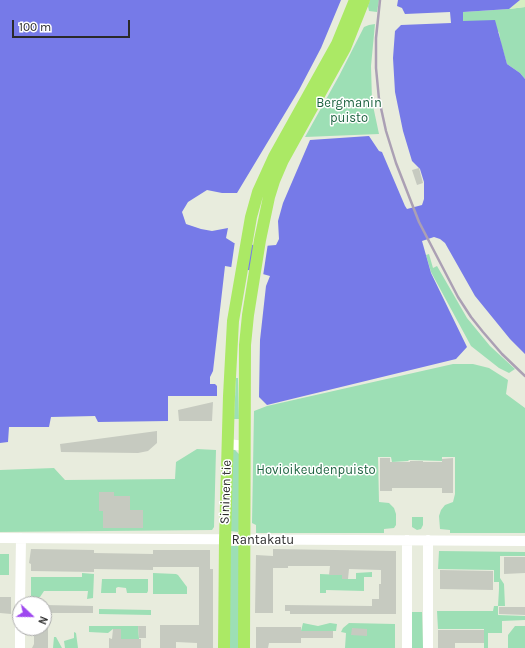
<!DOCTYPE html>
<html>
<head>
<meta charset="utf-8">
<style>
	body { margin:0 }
	#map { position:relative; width:525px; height:648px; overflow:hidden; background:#e8ecdd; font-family:Karla,sans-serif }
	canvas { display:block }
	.north { position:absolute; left:12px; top:596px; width:40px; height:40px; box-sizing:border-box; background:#fff; border:1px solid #aaa; border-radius:50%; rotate:112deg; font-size:11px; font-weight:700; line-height:16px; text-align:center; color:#2a2a2a }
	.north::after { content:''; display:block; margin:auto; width:14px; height:18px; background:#9e47ef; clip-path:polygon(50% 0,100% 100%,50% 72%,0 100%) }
	.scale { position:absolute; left:12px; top:20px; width:118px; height:18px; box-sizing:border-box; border:2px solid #2a2a2a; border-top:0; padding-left:5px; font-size:12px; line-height:14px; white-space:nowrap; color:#2a2a2a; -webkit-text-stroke:3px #fff; paint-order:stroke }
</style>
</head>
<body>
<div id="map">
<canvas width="525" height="648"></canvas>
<div class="north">N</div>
<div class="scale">100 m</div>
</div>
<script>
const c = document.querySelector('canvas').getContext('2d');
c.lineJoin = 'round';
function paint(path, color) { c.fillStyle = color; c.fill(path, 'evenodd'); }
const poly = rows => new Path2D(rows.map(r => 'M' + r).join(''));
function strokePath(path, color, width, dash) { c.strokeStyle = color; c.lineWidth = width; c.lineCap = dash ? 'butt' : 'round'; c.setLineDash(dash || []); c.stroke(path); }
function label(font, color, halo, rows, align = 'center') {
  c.font = font + ' Karla,sans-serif'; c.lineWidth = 3; c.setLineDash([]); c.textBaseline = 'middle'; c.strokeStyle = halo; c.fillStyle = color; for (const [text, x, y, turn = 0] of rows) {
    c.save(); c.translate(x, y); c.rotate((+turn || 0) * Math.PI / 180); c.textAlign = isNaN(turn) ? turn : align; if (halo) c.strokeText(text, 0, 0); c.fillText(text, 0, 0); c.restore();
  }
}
const green = poly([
	[370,0,379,0,377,12,369,11,368,6],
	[525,7,525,79,520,73,507,64,501,44,499,32,463,22,463,12,509,9],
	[375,24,371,66,372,101,379,134,305,137,339,76,364,27,369,25],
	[429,254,433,268,437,266,467,318,490,346,515,369,509,373,499,368,471,346,431,272,426,255],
	[453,364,473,364,489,368,508,380,506,394,525,408,525,533,450,533,450,530,440,529,439,516,441,510,445,505,453,502,455,494,455,457,442,457,442,461,409,460,408,461,392,462,391,457,378,457,379,502,389,503,394,508,396,514,396,525,394,528,384,529,384,533,256,533,256,525,252,523,254,411,267,406],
	[236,378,238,378,239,419,234,419],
	[197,449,216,450,214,527,212,530,0,532,0,470,54,468,65,480,175,479,176,462],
	[232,449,235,450,240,455,239,529,238,532,230,531],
	[412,517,423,517,423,525,421,529,417,530,412,527],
	[231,546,238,546,240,548,239,648,228,648,229,548],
	[439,551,525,552,525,556,500,556,500,578,504,584,505,606,498,606,498,615,525,616,525,620,502,621,502,633,488,633,488,648,484,648,484,629,438,629,437,611,493,611,494,606,498,606,499,589,499,582,494,582,494,570,438,569],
	[0,554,9,554,9,575,0,575],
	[372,572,372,577,364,577,364,591,326,590,326,593,320,593,320,574,342,575,342,579,356,579,356,573],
	[82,573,94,574,93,598,87,599,88,591,44,591,40,597,31,598,31,577,82,577],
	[153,573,176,574,178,575,187,587,187,594,153,594],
	[102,579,148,579,148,591,147,593,127,593,126,588,118,587,116,588,116,593,101,593],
	[99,609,151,610,151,615,99,614],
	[411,612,422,612,423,648,411,648],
	[303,623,318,626,330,623,337,624,336,631,301,631],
	[349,623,395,624,395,648,345,648,346,633,341,632,343,628],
	[89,626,138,626,139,639,120,648,121,629,113,629,108,633,89,632],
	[515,626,525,626,525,648,508,648,508,635],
	[74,632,76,633,78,648,65,648,64,641,74,638],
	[54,637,56,637,62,648,53,648]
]);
const sand = poly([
	[520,0,525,0,525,7,509,9]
]);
const water = poly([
	[0,0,341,0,321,48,299,90,237,193,222,193,207,190,188,202,182,212,186,224,201,229,212,231,228,228,226,238,234,243,264,246,276,245,279,239,278,221,283,203,310,140,369,136,379,151,382,152,405,206,407,209,422,205,424,199,424,182,420,169,412,161,403,131,395,92,393,58,395,31,401,25,451,23,450,12,405,14,402,8,397,6,398,0,520,0,509,9,463,12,463,21,495,20,507,64,520,73,525,79,525,354,510,339,475,296,445,243,440,239,434,237,422,241,431,273,467,347,456,359,267,405,259,397,260,340,266,286,270,276,248,270,225,266,213,371,210,377,210,384,215,384,217,386,217,396,168,396,168,421,98,422,95,416,51,417,49,427,9,427,8,442,0,443]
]);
const pier = poly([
	[235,241,250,242,245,271,231,269],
	[268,243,263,276,249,272,264,244]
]);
const building = poly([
	[419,168,423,183,417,185,412,170],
	[213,402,212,421,179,421,178,410],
	[157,431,157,443,148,451,138,453,61,452,60,444],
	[380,458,390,458,390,462,410,462,410,461,423,461,423,462,442,462,442,459,453,458,453,493,442,493,442,488,392,488,392,491,380,491],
	[99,492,114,492,114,496,130,496,130,510,143,510,143,528,103,528,103,511,99,511],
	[31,549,94,550,94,553,153,554,153,550,210,550,210,569,213,569,213,648,197,648,197,643,176,642,176,648,160,648,160,625,199,625,199,567,153,567,153,570,94,569,94,572,31,571,31,564,29,563],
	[273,549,396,551,396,614,290,614,290,611,285,611,285,605,372,606,372,599,379,599,379,584,381,584,381,570,349,569,348,579,342,579,342,575,329,575,330,566,288,566,288,568,273,568,273,613,255,613,256,555,273,556],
	[504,557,525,557,525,573,504,574],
	[440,570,493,571,493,590,440,589],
	[0,597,11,597,11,614,0,613],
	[44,605,93,606,93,613,44,613],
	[499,607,525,607,525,615,499,614],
	[138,626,146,626,146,638,139,638],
	[256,627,301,627,301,631,333,631,333,638,301,638,301,643,269,643,268,648,256,648],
	[34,628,48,628,48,648,32,648,34,644],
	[352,628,367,629,367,636,351,635],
	[113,629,121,629,121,639,141,639,141,648,109,648,109,638,112,639],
	[438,630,484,630,484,643,455,643,455,648,438,648]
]);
const minor = poly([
	[228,444,245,446],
	[0,538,525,541],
	[407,540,407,648],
	[20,604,21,538],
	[20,648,20,622],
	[428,648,428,540]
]);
const major = poly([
	[224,648,225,540,229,396,233,321,251,217,258,192,274,157,337,44,355,0],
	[244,648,245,345,248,315,260,240,269,197,274,181,283,160,345,48,364,0]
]);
const rail = poly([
	[380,0,376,38,376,68,379,99,386,131,396,163,419,222,458,297,471,317,483,332,502,354,525,376]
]);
const parkNames = [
	["Bergmanin",349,103],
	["puisto",349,118],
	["Hovioikeudenpuisto",316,470]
];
const streetNames = [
	["Sininen tie",226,492,-88],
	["Rantakatu",263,540]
];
paint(green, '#9ddfb5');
paint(sand, '#d6efc2');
paint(water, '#767ae8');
paint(pier, '#e8ecdd');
paint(building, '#c6cac0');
strokePath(minor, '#fff', 10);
strokePath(major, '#abe965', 12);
strokePath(rail, '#aba0b4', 2.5);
label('13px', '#1e6441', '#fff', parkNames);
label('13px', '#2a2a2a', '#fff', streetNames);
</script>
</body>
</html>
